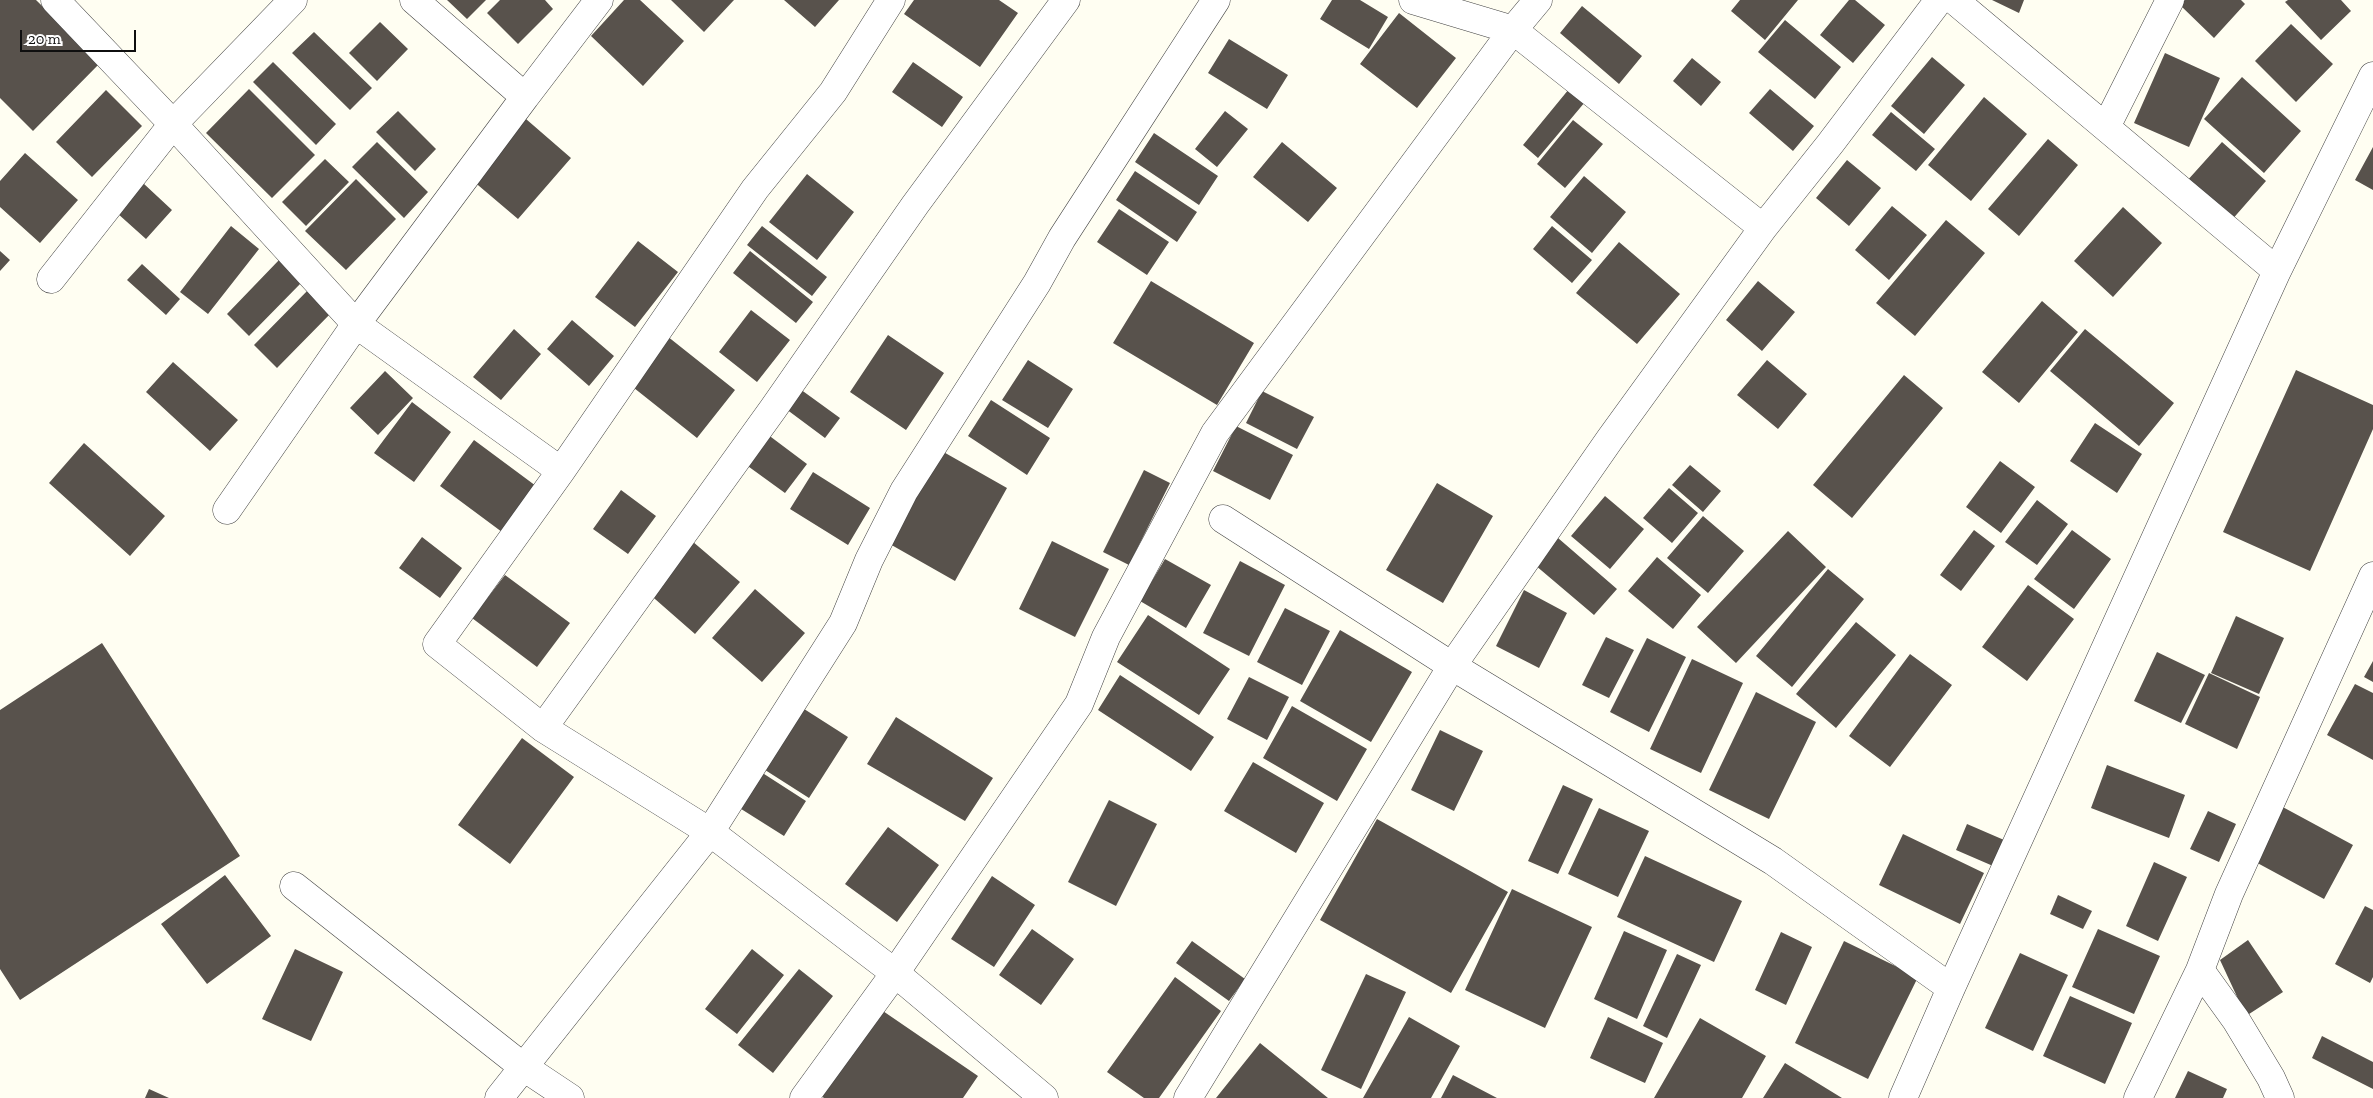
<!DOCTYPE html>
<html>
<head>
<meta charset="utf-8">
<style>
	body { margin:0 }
	#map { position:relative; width:2373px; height:1098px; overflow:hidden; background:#fffef2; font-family:"Zilla Slab",serif }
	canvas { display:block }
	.scale { position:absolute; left:20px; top:30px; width:116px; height:22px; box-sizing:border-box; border:2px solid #0f0f0f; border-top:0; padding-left:6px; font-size:15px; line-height:18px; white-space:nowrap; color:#0f0f0f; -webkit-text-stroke:4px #fff; paint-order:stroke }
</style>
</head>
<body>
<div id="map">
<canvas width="2373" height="1098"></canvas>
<div class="scale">20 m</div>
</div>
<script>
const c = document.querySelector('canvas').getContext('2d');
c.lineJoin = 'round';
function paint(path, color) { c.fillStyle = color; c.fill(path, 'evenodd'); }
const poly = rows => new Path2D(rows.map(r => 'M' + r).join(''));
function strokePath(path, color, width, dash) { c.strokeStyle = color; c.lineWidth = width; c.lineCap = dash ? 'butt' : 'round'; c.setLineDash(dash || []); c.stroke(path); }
const building = poly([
	[0,0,36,0,100,63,33,131,0,98],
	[447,0,486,0,467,19],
	[500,0,545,0,553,9,518,44,487,13],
	[624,0,640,0,684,41,643,86,591,36],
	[671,0,734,0,704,32],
	[784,0,839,0,815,27],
	[914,0,999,0,1018,13,980,67,904,14],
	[1332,0,1360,0,1388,17,1369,49,1320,19],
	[1740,0,1798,0,1765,40,1731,11],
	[1849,0,1855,0,1885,25,1853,63,1820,35],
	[1992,0,2024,0,2019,13],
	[2185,0,2241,0,2245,4,2214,38,2180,5],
	[2288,0,2341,0,2351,11,2321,40,2285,2],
	[1582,6,1642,56,1619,84,1560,33],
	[1399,13,1456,58,1417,108,1360,64],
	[1785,20,1841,67,1815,99,1758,52],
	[380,22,408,49,377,81,349,53],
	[2291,24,2333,64,2296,102,2255,61],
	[314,32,372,88,350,110,292,53],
	[1229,39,1288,75,1267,109,1208,73],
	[2165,53,2220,78,2189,147,2134,123],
	[1932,57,1965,85,1924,134,1891,106],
	[1692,58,1721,82,1701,106,1673,81],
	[273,62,336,124,316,145,253,82],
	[913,62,963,97,942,127,892,92],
	[2242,77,2301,131,2264,173,2204,119],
	[249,89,315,155,272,198,206,133],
	[1569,89,1585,102,1538,158,1523,145],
	[1770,89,1814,126,1793,151,1749,113],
	[106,90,142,126,92,177,56,142],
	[1984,97,2027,134,1971,201,1928,165],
	[398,111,436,149,415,171,376,132],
	[1225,111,1248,129,1217,167,1195,149],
	[1891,112,1935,149,1916,171,1872,135],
	[526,119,571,158,518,219,472,180],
	[1573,120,1603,144,1565,188,1537,164],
	[1154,133,1218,176,1199,205,1135,162],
	[2048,139,2078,165,2019,236,1988,209],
	[377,142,428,192,404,218,352,167],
	[1282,142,1337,188,1308,222,1253,177],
	[2222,142,2266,181,2230,222,2186,182],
	[2373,147,2373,190,2355,180],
	[25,153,78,200,40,243,0,207,0,181],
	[325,159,349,182,306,226,282,202],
	[1847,160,1881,188,1849,226,1816,198],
	[1135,171,1197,212,1177,242,1116,200],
	[807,174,854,212,817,260,769,222],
	[1584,176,1626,212,1592,253,1550,217],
	[356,179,396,219,346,270,305,231],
	[143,183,172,210,146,239,117,213],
	[1892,206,1927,235,1889,280,1855,250],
	[2123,207,2162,243,2113,297,2074,261],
	[1119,209,1169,242,1147,275,1097,242],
	[1946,220,1985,253,1915,336,1876,303],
	[231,226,259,249,208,314,180,292],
	[762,226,827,277,812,296,747,245],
	[1552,226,1592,260,1572,283,1533,249],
	[638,241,678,272,635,327,595,297],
	[1619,242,1680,294,1637,344,1576,293],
	[0,251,10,260,0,271],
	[750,251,813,302,796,323,733,273],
	[279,260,302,282,249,336,227,314],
	[142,264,180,299,166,315,127,280],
	[1151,281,1254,343,1217,405,1113,343],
	[1758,281,1795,312,1762,351,1726,320],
	[311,287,335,309,277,368,254,345],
	[2042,301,2078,332,2019,403,1982,372],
	[751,310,790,340,757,382,719,352],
	[572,320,614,356,589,386,547,349],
	[514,329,541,354,501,400,473,377],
	[2085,329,2174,403,2139,446,2050,371],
	[888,335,944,373,906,430,850,392],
	[667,336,735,390,697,438,629,384],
	[1028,360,1073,389,1048,428,1002,400],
	[1767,360,1807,394,1778,429,1737,395],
	[173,362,238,420,210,451,146,392],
	[2296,370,2373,405,2373,429,2310,571,2223,532],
	[385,371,413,398,378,435,350,408],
	[1904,375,1943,408,1852,518,1813,485],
	[800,389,840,418,825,438,786,409],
	[1262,391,1314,417,1297,449,1246,423],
	[991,400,1050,438,1027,475,968,436],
	[412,402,451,432,414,482,374,453],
	[2095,423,2142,454,2117,493,2070,461],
	[1236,426,1293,455,1270,500,1213,471],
	[767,434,807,464,785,493,745,464],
	[474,440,536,486,502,532,440,486],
	[84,443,165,516,130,556,49,483],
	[940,450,1007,488,955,581,888,543],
	[2000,461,2035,487,2001,533,1966,507],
	[1690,465,1721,491,1703,512,1672,485],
	[1144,470,1170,483,1129,565,1103,552],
	[813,472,870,508,848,545,790,509],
	[1437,483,1493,516,1443,603,1386,570],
	[1669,488,1698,513,1672,543,1643,518],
	[621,490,656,516,628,554,593,529],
	[1605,496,1644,529,1610,569,1571,536],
	[2037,500,2068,524,2037,565,2005,542],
	[1703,516,1744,551,1708,593,1667,558],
	[1974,530,1995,546,1961,591,1940,575],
	[2072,530,2111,559,2074,609,2034,579],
	[1788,531,1826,567,1736,663,1697,627],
	[422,537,462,568,440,598,399,568],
	[1558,538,1617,589,1594,615,1535,565],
	[692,541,740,582,695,634,647,592],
	[1052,541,1109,569,1075,637,1019,609],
	[1657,557,1701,595,1673,629,1628,591],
	[1165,559,1211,585,1186,628,1140,601],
	[1240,561,1285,585,1249,656,1203,633],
	[1828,569,1864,599,1792,687,1756,656],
	[505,575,570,623,537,667,472,618],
	[2028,585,2074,619,2027,681,1982,647],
	[755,589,805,633,762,682,712,638],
	[1524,590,1567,613,1539,668,1496,646],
	[1285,608,1330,631,1302,685,1257,662],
	[1148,615,1230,669,1199,715,1117,662],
	[2236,616,2284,638,2259,694,2211,673],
	[1856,622,1896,655,1836,728,1796,694],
	[1340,630,1412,672,1371,742,1300,701],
	[1606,637,1634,650,1609,698,1582,685],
	[1647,638,1686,657,1649,732,1610,712],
	[102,643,240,856,20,1000,0,969,0,710],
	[2157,652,2205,675,2181,723,2134,701],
	[1910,654,1952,685,1890,767,1849,736],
	[1692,659,1743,683,1701,773,1650,749],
	[2373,661,2373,682,2364,677],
	[2209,673,2260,697,2237,749,2185,724],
	[1120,675,1214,737,1191,771,1098,710],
	[1249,677,1289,697,1267,740,1227,719],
	[2355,684,2373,693,2373,760,2327,735],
	[1756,692,1816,722,1769,819,1709,790],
	[1292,706,1367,749,1337,801,1263,758],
	[801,707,848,737,809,798,762,768],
	[896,717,993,778,965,821,867,764],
	[1440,730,1483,751,1454,811,1411,790],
	[522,738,574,777,510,864,458,825],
	[1253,762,1324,803,1296,853,1224,811],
	[2107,765,2185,795,2169,838,2091,808],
	[761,772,806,801,784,836,738,807],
	[1563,785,1593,799,1558,874,1528,861],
	[1109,800,1157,824,1116,906,1068,882],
	[2279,805,2353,845,2324,899,2250,859],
	[1599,808,1649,831,1618,897,1568,874],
	[2208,811,2236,824,2219,862,2190,849],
	[1377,819,1508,892,1451,993,1320,920],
	[1967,824,2011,843,2000,869,1956,850],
	[888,827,939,865,897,922,845,884],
	[1903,834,1984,873,1960,924,1879,885],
	[1645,856,1742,901,1714,962,1617,917],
	[2154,862,2187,877,2158,941,2126,926],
	[225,875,271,936,207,984,161,924],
	[992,876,1035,905,994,967,951,939],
	[1512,889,1592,927,1545,1028,1465,990],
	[2058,895,2092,911,2083,929,2050,914],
	[2365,906,2373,910,2373,977,2370,983,2335,964],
	[1032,929,1074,959,1041,1005,999,975],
	[2098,929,2160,956,2134,1014,2072,987],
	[1624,931,1667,950,1637,1019,1594,999],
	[1781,932,1812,947,1786,1005,1755,990],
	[2248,940,2283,992,2246,1016,2220,960],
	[1192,941,1245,979,1229,1001,1176,963],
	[1844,941,1918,977,1868,1079,1795,1043],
	[295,949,343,972,311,1041,262,1019],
	[752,949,784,975,737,1034,705,1009],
	[2020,953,2068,975,2033,1051,1985,1028],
	[1677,954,1701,965,1667,1038,1643,1026],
	[799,969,833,996,773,1073,738,1045],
	[1366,974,1406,992,1361,1089,1321,1070],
	[1175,977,1221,1011,1159,1098,1144,1098,1107,1072],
	[2070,996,2132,1023,2105,1084,2043,1056],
	[880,1009,978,1076,963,1098,824,1098,820,1095],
	[1409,1017,1460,1046,1431,1098,1363,1098],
	[1608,1017,1663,1043,1645,1083,1590,1058],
	[1700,1018,1766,1056,1742,1098,1654,1098],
	[2322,1036,2373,1062,2373,1089,2312,1058],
	[1260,1043,1328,1098,1216,1098],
	[1785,1063,1842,1098,1763,1098],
	[2188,1071,2227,1089,2223,1098,2175,1098],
	[1453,1075,1497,1098,1441,1098],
	[149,1089,169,1098,145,1098]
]);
const street = poly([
	[55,0,173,124,356,324,561,471],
	[414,0,525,97,599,0],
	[891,0,833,92,755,189,561,471,437,644,543,728,710,832,895,973,1044,1098],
	[1413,0,1513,30,1763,228],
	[1954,0,2277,271],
	[2106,127,2170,0],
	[51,279,173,124,293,0],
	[227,510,356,324,525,97],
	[1223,519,1452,666,1773,861,1951,988],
	[543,728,773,409,915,205,1066,0],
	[294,886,522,1066,570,1098],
	[499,1098,710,832,843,623,869,560,904,491,1037,283,1062,238,1216,0],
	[804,1098,895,973,1079,704,1106,637,1215,433,1513,30,1538,0],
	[1188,1098,1452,666,1610,439,1763,228,1830,144,1939,0],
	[1903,1098,1951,988,2277,271,2373,76],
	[2138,1098,2200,970],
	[2280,1098,2271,1078,2236,1020,2200,970,2229,894,2373,576]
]);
paint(building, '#58524c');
strokePath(street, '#424242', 29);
strokePath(street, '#fff', 28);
</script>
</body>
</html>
